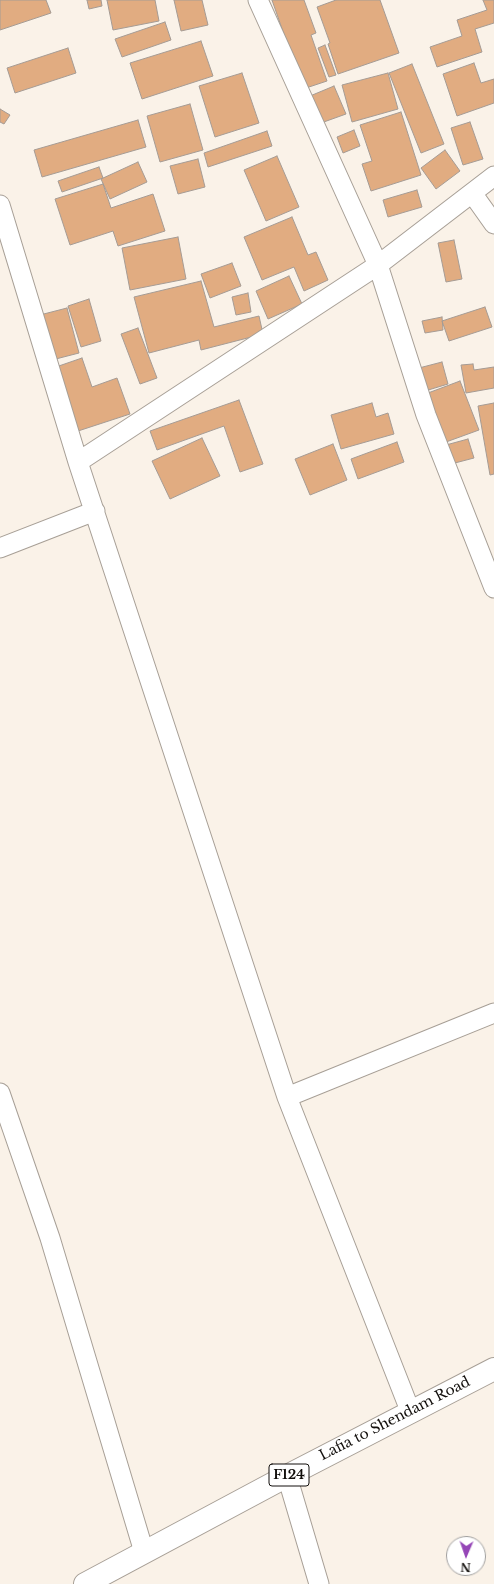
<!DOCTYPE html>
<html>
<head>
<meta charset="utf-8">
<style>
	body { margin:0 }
	#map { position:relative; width:494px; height:1584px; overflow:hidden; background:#faf2e8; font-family:"Libre Baskerville",serif }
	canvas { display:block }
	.north { position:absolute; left:446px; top:1536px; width:40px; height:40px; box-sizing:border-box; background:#fff; border:1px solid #a09f9e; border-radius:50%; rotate:182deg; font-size:11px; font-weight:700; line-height:16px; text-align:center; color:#120f0c }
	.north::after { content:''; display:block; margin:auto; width:14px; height:18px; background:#9546b7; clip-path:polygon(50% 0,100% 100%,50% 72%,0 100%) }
</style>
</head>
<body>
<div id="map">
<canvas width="494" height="1584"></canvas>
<div class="north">N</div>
</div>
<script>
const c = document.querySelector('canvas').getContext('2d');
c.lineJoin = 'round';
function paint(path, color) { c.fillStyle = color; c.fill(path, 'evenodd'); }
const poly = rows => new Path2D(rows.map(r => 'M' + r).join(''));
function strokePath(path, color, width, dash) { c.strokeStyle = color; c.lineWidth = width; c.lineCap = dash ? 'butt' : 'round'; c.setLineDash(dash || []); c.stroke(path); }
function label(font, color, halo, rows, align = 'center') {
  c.font = font + ' "Libre Baskerville",serif'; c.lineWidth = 3; c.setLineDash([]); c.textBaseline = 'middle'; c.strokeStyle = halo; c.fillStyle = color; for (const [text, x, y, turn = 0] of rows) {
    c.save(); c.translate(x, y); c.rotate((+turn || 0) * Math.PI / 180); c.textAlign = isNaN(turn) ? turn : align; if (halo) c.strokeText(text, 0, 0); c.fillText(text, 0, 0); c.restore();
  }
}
const building = poly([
	[0,0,46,0,51,13,0,30,0,0],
	[87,0,101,0,102,6,89,9,87,0],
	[107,0,155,0,159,21,113,30,107,0],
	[174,0,202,0,208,25,181,31,174,0],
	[272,0,304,0,316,33,311,35,327,81,303,89,272,0],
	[336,0,380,0,399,53,338,74,328,44,330,43,317,7,336,0],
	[483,0,494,0,494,23,475,29,482,52,437,67,430,47,462,36,457,20,487,10,483,0],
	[165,22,171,40,122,57,115,39,165,22],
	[201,41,213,76,142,99,130,63,201,41],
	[325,45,336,75,329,77,318,48,325,45],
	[68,48,76,73,15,93,7,68,68,48],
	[474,63,481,83,494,79,494,103,457,116,443,74,474,63],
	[412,64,444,144,421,153,389,73,412,64],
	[242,73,259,123,215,137,199,86,242,73],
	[388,73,398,109,352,122,342,85,388,73],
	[334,86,346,114,321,123,310,96,334,86],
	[190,104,203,150,160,162,147,116,190,104],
	[0,109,10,115,4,124,0,122,0,109],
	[401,112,421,175,371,191,362,164,372,161,360,125,401,112],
	[138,120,146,147,42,177,34,150,138,120],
	[470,122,483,159,463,165,451,128,470,122],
	[354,130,360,146,343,153,337,137,354,130],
	[267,131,272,146,208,167,204,153,267,131],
	[445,150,460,171,436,189,421,168,445,150],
	[277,156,299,207,266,221,244,170,277,156],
	[198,159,205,187,178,194,170,166,198,159],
	[138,162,147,182,110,199,101,179,138,162],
	[99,167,103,178,62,192,58,181,99,167],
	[103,184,111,208,153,194,165,231,118,246,113,231,70,245,55,199,103,184],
	[417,190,422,207,388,217,383,200,417,190],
	[292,217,308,255,316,252,328,280,304,291,294,267,262,280,244,237,292,217],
	[178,237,186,279,130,290,122,248,178,237],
	[454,240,462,279,446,282,438,243,454,240],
	[232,263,241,286,210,298,201,274,232,263],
	[289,276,302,304,268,319,256,291,289,276],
	[201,281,214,327,259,316,263,334,201,350,199,340,149,353,134,297,201,281],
	[248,293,251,312,236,315,232,297,248,293],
	[89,299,101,341,81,347,68,306,89,299],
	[485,307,492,327,449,341,442,321,485,307],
	[67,308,79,353,48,361,36,316,67,308],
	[442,317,443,330,425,333,422,321,442,317],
	[138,328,157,378,140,384,121,334,138,328],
	[82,358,92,387,117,378,130,414,75,432,53,368,82,358],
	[442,362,448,384,425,391,419,368,442,362],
	[473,364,474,370,494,367,494,388,466,393,461,365,473,364],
	[460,381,479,430,446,442,428,393,460,381],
	[239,400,263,464,240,472,224,426,157,450,150,431,239,400],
	[372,403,376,417,388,413,394,434,341,449,331,415,372,403],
	[494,403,494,474,490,475,478,406,494,403],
	[202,438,220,476,170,499,152,461,202,438],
	[468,439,474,458,451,464,446,445,468,439],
	[397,442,404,462,358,479,351,459,397,442],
	[333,444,347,480,310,495,295,459,333,444]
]);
const minor = poly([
	[258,0,378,265,426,415,494,588],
	[472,193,494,224],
	[0,205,78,462,287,1097,411,1413],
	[78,462,378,265,494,176],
	[0,548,95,511],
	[0,1093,50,1238,144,1552],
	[287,1097,494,1013],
	[287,1476,319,1584]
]);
const primary = poly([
	[85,1584,287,1476,494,1369]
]);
const shields = [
	[289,1475,40]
];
const shieldNames = [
	["F124",289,1475]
];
const streetNames = [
	["Lafia to Shendam Road",395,1419,-27]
];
paint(building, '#e1ac81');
strokePath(building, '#a59b94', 1);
strokePath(minor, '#a79f96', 21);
strokePath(primary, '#a79f96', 24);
strokePath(minor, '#fff', 19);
strokePath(primary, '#fff', 22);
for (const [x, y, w] of shields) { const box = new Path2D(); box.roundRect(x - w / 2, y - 11, w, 22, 3); c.fillStyle = '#fff'; c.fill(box); strokePath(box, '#120f0c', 1); }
label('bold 13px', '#120f0c', null, shieldNames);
label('14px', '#120f0c', '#fff', streetNames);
</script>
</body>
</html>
